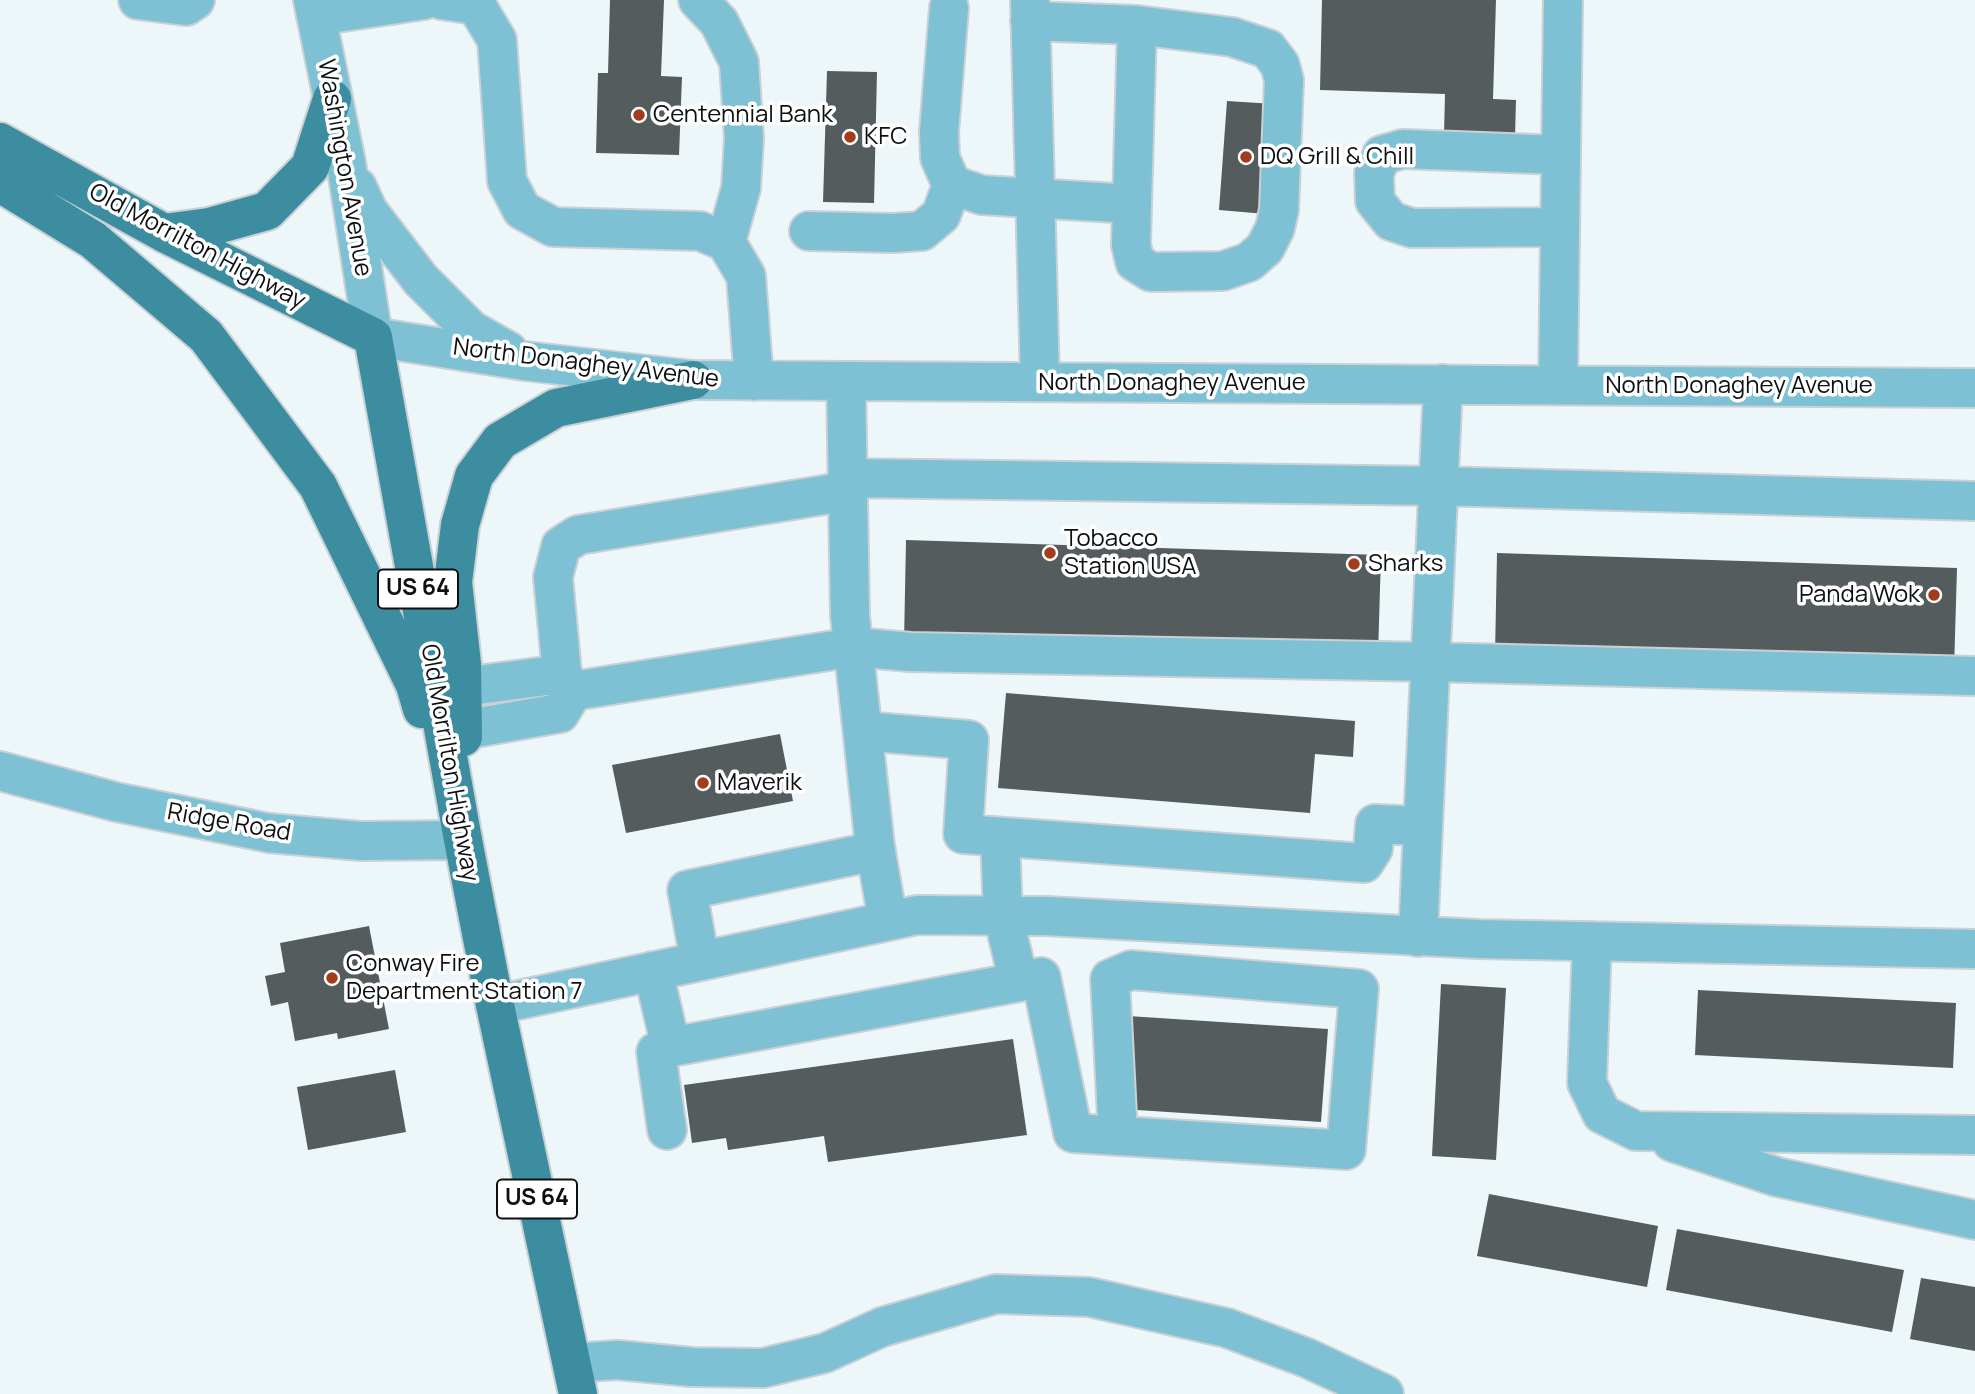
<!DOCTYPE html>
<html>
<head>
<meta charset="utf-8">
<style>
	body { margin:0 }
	canvas { display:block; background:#edf6f9 }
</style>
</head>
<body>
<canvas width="1975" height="1394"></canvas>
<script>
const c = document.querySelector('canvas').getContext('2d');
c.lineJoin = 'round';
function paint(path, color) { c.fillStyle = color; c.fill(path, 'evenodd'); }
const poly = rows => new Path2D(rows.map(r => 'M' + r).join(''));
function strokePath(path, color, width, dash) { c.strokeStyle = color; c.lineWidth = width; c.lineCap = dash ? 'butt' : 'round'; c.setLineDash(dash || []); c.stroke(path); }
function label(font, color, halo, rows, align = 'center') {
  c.font = font + ' Manrope,sans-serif'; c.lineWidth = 7; c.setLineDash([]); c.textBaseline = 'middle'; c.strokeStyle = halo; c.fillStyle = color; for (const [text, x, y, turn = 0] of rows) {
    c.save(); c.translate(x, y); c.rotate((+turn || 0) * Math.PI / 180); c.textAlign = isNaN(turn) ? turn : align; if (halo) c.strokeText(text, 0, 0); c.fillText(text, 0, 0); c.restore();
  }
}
const building = poly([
	[610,0,664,0,661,76,682,77,679,155,596,153,598,73,608,73],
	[1322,0,1496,0,1493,99,1516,100,1515,137,1444,134,1445,94,1320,90],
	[827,71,877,72,874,203,823,202],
	[1227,101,1274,104,1266,214,1219,210],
	[906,540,1381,555,1378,656,904,642],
	[1497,553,1957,568,1954,670,1495,655],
	[1006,693,1355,721,1353,757,1315,754,1310,813,998,788],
	[780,734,793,801,626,833,612,765],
	[369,926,389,1029,338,1039,337,1033,295,1041,288,1002,271,1006,265,976,285,972,280,943],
	[1441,984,1506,988,1496,1160,1432,1156],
	[1698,990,1956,1003,1953,1068,1695,1055],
	[1128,1016,1328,1029,1321,1122,1122,1109],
	[1013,1039,1027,1135,828,1162,824,1136,728,1150,726,1138,692,1143,684,1085],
	[395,1070,406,1132,308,1150,297,1087],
	[1489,1194,1658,1226,1647,1287,1477,1256],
	[1677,1229,1904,1270,1892,1332,1666,1290],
	[1921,1278,1975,1287,1975,1351,1910,1339]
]);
const minor = poly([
	[138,0,186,6,195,0],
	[313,0,346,163,373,337,525,361,693,380,1975,388],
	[441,0,476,5,497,40,507,181,522,210,553,227,700,231,726,242,746,276,754,381],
	[698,0,719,22,739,62,744,138,741,188,726,242],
	[1030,0,1040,382],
	[949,8,939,132,940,158,952,185,982,195,1132,204,1137,25,1030,21],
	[316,16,424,0],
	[357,187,368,211,421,280,471,330,508,351],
	[1132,204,1131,245,1135,262,1151,272,1223,271,1249,262,1265,248,1275,228,1279,210,1284,80,1280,65,1268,49,1232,37,1137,25],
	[1559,227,1412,228,1391,221,1375,201,1374,173,1382,155,1403,149,1560,155],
	[809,231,893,233,922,231,941,215,952,185],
	[846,381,850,616,875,847,888,921],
	[1558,385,1563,0],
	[848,478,1438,486,1975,501],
	[562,674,553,577,561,546,578,535,848,491],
	[462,687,562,674,573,691],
	[573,691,854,647,910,652,1431,662,1975,676],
	[463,730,560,713,573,691],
	[863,731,969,740,963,834,1364,863,1373,849,1375,824,1423,826],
	[0,771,116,802,269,833,361,841,463,840],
	[1418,937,1443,384],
	[1592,941,1587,1083,1602,1114,1636,1131,1975,1135],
	[700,961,687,890,876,851],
	[653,971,671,1047,656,1052,667,1130],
	[1019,982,1041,977,1073,1133,1346,1150,1359,989,1131,970,1110,979,1118,1136],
	[495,1005,917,915,1046,916,1478,939,1975,949],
	[671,1047,1019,982,1003,916,1000,837],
	[1672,1142,1777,1177,1975,1220],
	[572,1363,617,1360,692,1367,763,1368,825,1353,882,1327,996,1294,1089,1297,1227,1328,1307,1358,1384,1394]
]);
const major = poly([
	[0,142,164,233,373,337,463,840,495,1005,578,1394],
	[0,183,93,240,206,336,318,486,415,685,422,709],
	[164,233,209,227,267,211,310,167,332,99],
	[463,737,462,664,453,582,460,525,474,476,500,441,556,408,693,380]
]);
const markers = [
	[639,115,7,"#a33c1b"],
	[850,137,7,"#a33c1b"],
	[1246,157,7,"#a33c1b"],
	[1050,553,7,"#a33c1b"],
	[1354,564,7,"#a33c1b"],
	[1934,595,7,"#a33c1b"],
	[703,783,7,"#a33c1b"],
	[332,978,7,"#a33c1b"]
];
const shields = [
	[418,589,80],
	[537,1199,80]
];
const shieldNames = [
	["US 64",418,589],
	["US 64",537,1199]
];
const poiNames = [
	["Centennial Bank",653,115],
	["KFC",864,137],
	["DQ Grill & Chill",1260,157],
	["Tobacco",1064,539],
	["Station USA",1064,567],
	["Sharks",1368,564],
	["Panda Wok",1920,595,"right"],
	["Maverik",717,783],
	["Conway Fire",346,964],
	["Department Station 7",346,992]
];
const streetNames = [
	["Washington Avenue",344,168,80],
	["Old Morrilton Highway",197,247,28],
	["North Donaghey Avenue",586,364,7],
	["North Donaghey Avenue",1172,383],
	["North Donaghey Avenue",1739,386],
	["Old Morrilton Highway",449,763,80],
	["Ridge Road",229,823,10]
];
paint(building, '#545c5e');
strokePath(minor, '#c9d1d4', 42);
strokePath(major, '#c9d1d4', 42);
strokePath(minor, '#7ec1d4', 38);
strokePath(major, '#3d8da1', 38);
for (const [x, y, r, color] of markers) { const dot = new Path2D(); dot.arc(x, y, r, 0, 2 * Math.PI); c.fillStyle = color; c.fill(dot); strokePath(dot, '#fff', 2.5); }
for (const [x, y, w] of shields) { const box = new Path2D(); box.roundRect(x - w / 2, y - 19.5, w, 39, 5); c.fillStyle = '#fff'; c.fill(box); strokePath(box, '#0d1011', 2); }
label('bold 23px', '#0d1011', null, shieldNames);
label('24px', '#0d1011', '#fff', poiNames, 'left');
label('24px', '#0d1011', '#fff', streetNames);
</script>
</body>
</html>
